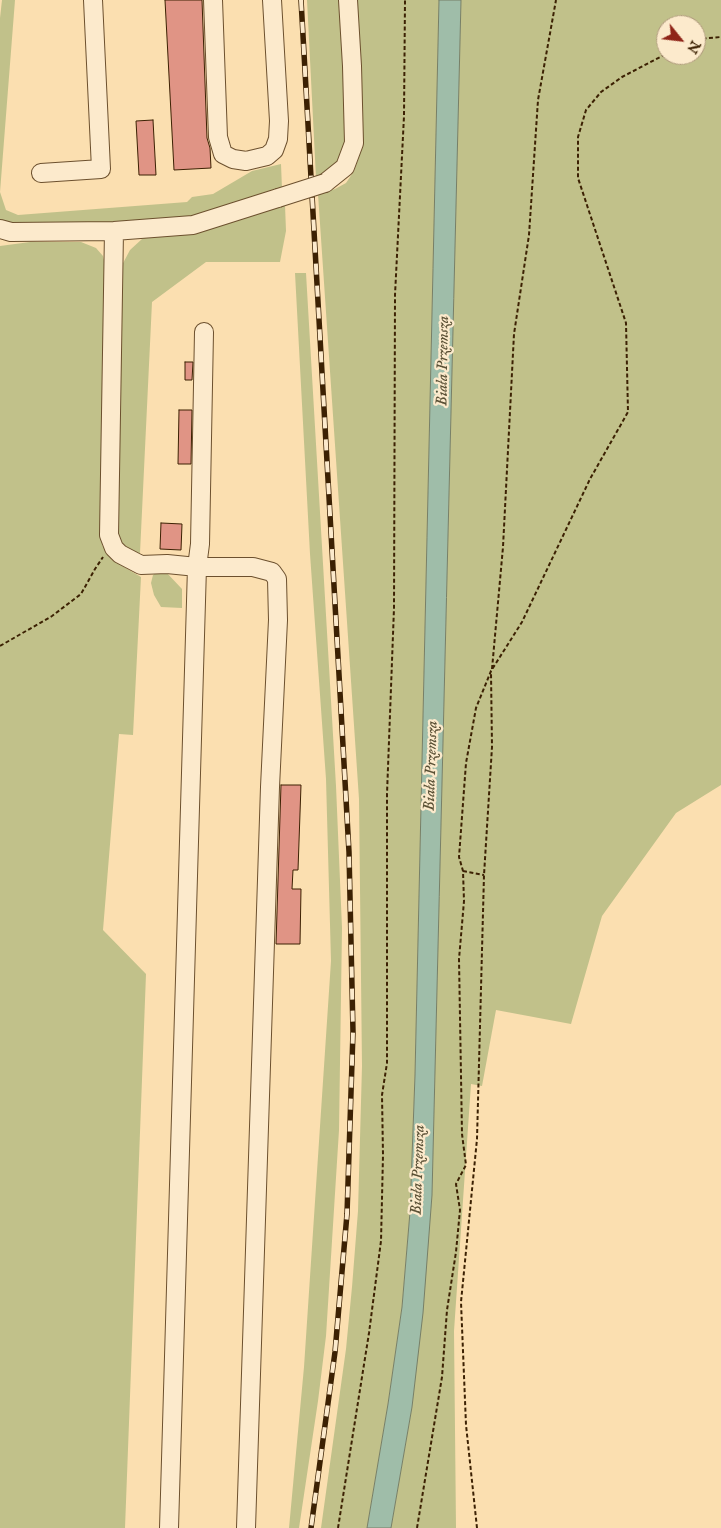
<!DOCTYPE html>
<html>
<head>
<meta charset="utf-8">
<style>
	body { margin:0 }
	#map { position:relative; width:721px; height:1528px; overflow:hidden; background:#fbdfb0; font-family:"IM FELL English",serif }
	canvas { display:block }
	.north { position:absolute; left:656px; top:15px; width:50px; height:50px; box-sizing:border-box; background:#fceacc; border:1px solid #af9a7c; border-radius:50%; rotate:119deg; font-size:14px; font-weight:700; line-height:20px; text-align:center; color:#3c2103 }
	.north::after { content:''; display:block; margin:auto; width:18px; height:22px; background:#8f2418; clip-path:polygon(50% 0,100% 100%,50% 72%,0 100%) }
</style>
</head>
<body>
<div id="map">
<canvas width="721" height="1528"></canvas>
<div class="north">N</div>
</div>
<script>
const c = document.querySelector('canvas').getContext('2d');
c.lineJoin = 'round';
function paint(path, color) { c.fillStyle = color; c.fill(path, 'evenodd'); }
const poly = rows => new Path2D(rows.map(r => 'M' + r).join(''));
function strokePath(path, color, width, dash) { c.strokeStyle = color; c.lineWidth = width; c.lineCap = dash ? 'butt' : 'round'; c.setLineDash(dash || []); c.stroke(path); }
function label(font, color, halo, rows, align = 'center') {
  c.font = font + ' "IM FELL English",serif'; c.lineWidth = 4.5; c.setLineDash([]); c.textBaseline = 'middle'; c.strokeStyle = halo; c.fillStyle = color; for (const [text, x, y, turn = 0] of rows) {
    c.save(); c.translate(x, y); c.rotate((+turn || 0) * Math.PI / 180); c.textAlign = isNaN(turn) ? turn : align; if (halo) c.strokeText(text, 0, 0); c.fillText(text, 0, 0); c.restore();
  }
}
const green = poly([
	[2,0,15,0,0,192,6,210,18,215,187,202,192,197,213,194,252,171,281,164,282,189,187,218,24,227,0,223,0,18],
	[307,0,339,0,348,127,348,139,337,167,316,178],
	[355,0,439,0,415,1075,410,1212,402,1307,388,1404,367,1528,321,1528,346,1349,352,1287,358,1211,362,1066,359,799,318,194,335,189,346,183,354,171,359,157,361,140],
	[461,0,721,0,721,785,676,813,602,916,571,1024,496,1010,482,1086,471,1084,454,1331,456,1528,391,1528,412,1407,432,1195],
	[666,25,696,25,696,55,666,55],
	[285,205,286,231,280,262,206,262,152,302,140,553,128,552,118,547,113,518,121,267,130,250,142,239,155,233],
	[30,242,81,242,96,248,103,256,106,268,102,545,112,560,141,577,133,735,119,734,103,930,146,974,125,1528,0,1528,0,246],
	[295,273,306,273,336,786,342,928,339,1130,326,1336,318,1401,299,1528,289,1528,304,1367,331,961,326,779,310,554],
	[160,570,166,572,182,589,182,608,161,607,154,595,151,583,153,575]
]);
const water = poly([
	[439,0,461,0,432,1195,423,1313,412,1407,391,1528,367,1528,388,1404,402,1307,410,1212,415,1075,439,0]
]);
const building = poly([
	[165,0,202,0,207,138,210,148,211,168,174,170,165,0],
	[153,120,156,175,139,175,136,121,153,120],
	[185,362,193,362,192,380,185,380,185,362],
	[179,410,192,410,191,464,178,464,179,410],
	[161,523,182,524,181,550,160,549,161,523],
	[281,785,301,785,298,870,293,870,292,889,301,889,300,944,276,944,281,785]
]);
const path = poly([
	[696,39,721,37],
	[0,646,52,616,81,594,95,569,103,557],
	[492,669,503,547,514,334,529,235,538,100,556,0],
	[463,871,484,875],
	[338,1528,369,1333,381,1241,383,1155,382,1095,387,1063,387,794,394,608,395,295,404,116,405,0],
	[417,1528,442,1377,447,1310,456,1252,460,1210,456,1184,466,1165,462,1134,459,959,464,901,463,871,459,857,466,763,476,708,491,671,522,622,590,479,628,412,626,323,578,178,578,137,586,110,601,92,622,77,666,54],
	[477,1528,466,1425,461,1302,477,1139,484,875,492,747,491,673]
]);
const minor = poly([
	[213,0,218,137,223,154,233,159,246,161,267,156,274,150,278,139,279,121,272,0],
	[41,173,101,169,93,0],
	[325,183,345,167,354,143,352,66,348,0],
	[0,229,11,232,114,231,193,225,278,198],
	[114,231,109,535,114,548,120,554,141,565,167,564,197,567,169,1528],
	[204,332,200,544,197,567,253,567,272,572,277,579,278,620,270,787,246,1528]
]);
const rail = poly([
	[301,0,349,852,353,1032,347,1214,335,1352,311,1528]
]);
const minorBridge = poly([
	[278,198,325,183]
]);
const waterNames = [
	["Biała Przemsza",444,361,-89],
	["Biała Przemsza",432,766,-88],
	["Biała Przemsza",419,1170,-88]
];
paint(green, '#c1c18a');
paint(water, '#9fbda9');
strokePath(water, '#777f67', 1);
paint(building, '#e09485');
strokePath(building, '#3c2103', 1);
strokePath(minor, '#6c502e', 20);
strokePath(path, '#3c2103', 2, [4, 2.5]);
strokePath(minor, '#fceacc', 18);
strokePath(rail, '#3c2103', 5.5);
strokePath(rail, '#fceacc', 4, [11]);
strokePath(minorBridge, '#6c502e', 20, []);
strokePath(minorBridge, '#fceacc', 18);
label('italic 16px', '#5a5035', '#fceacc', waterNames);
</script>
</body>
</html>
